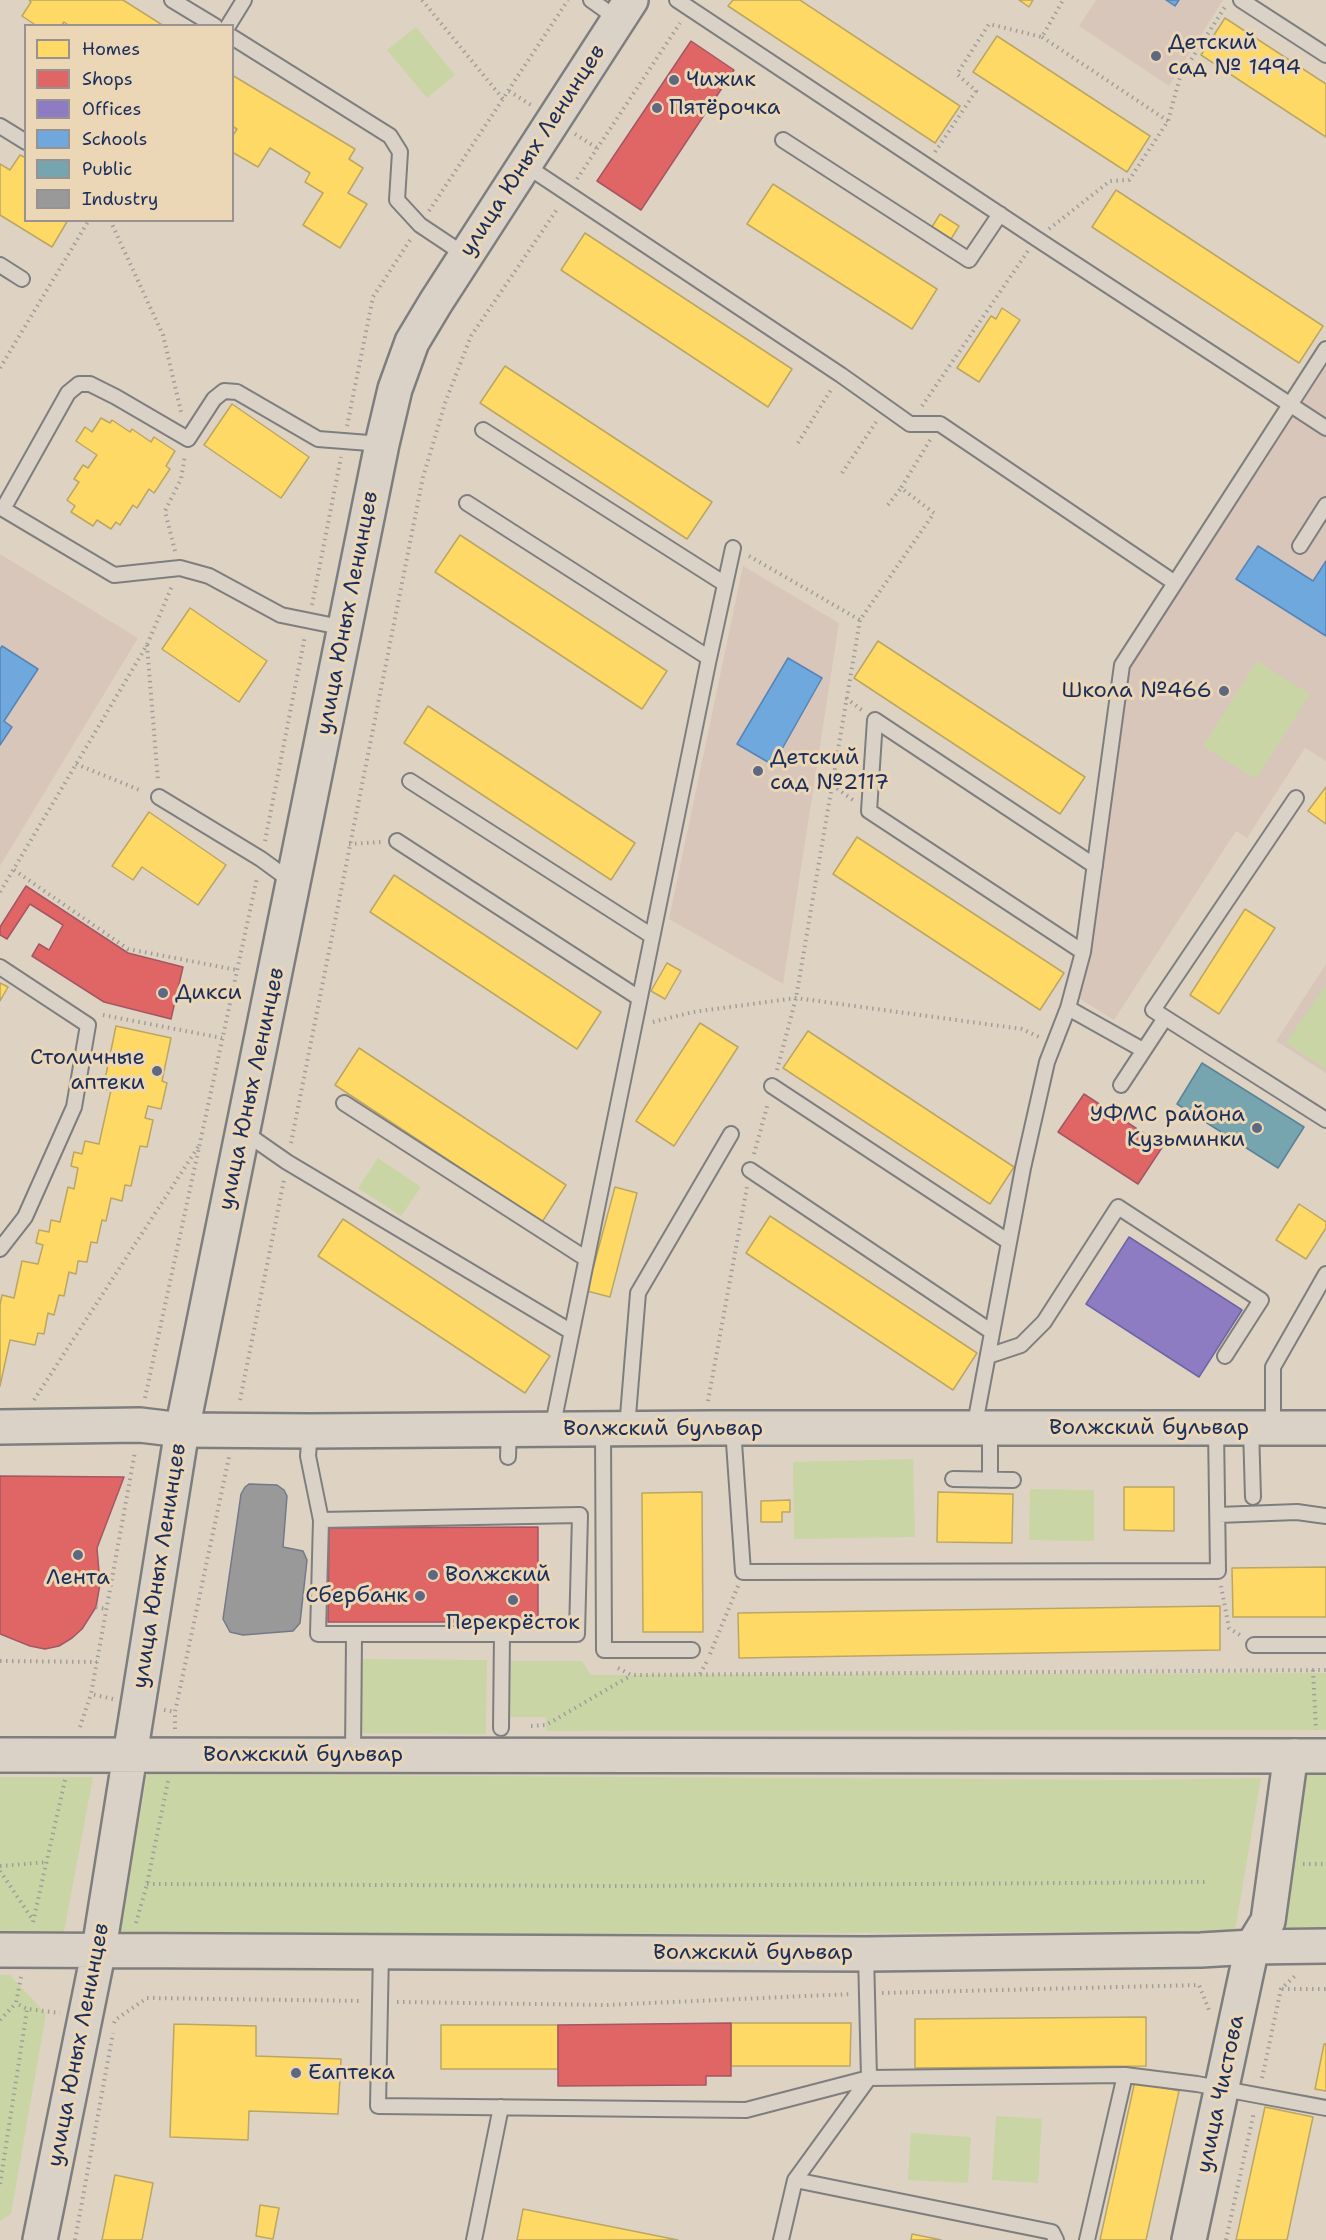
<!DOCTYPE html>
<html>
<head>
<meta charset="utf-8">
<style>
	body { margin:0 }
	#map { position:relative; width:1326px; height:2240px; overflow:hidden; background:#ded3c2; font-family:"Shantell Sans",sans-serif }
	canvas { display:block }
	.legend { position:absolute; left:24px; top:24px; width:210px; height:198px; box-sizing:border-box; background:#ebd6b5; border:2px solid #989392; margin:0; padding:8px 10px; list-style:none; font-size:18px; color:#1b2f5e }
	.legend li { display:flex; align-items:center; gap:12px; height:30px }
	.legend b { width:30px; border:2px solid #989392 }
</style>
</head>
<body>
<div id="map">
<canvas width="1326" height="2240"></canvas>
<ul class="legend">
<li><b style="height:16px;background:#ffd966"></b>Homes</li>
<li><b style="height:16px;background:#e06666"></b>Shops</li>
<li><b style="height:16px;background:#8e7cc3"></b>Offices</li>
<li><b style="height:16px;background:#6fa8dc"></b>Schools</li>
<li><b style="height:16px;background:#76a5af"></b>Public</li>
<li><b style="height:16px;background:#999"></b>Industry</li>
</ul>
</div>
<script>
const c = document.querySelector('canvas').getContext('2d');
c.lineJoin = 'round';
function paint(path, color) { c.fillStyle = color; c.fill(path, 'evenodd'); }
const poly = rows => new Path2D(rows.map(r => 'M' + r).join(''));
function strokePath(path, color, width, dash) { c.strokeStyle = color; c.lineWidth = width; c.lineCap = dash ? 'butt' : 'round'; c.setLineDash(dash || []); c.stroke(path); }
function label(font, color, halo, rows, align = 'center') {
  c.font = font + ' "Shantell Sans",sans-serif'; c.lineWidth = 6; c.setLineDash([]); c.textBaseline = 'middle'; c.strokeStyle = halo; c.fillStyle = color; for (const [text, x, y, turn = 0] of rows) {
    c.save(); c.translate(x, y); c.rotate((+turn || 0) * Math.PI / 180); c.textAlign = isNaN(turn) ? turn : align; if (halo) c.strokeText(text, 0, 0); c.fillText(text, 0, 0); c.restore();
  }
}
const built = poly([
	[1096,0,1223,0,1169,86,1079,26],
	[1326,356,1326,761,1305,748,1247,838,1236,831,1114,1020,1080,999,1126,666],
	[0,554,138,638,0,866],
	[743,566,839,623,783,984,669,919],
	[1326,964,1326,1073,1276,1041]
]);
const green = poly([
	[416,27,455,75,427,98,387,50],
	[1257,661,1310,694,1256,779,1203,746],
	[1326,984,1326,1069,1286,1043],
	[378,1158,421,1187,401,1216,358,1188],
	[913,1459,915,1537,794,1539,793,1462],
	[1030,1489,1094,1490,1094,1541,1029,1540],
	[359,1659,487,1660,486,1734,359,1733],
	[511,1661,582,1661,591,1675,1326,1673,1326,1730,546,1731,546,1717,510,1717],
	[147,1774,1135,1780,1261,1778,1235,1931,120,1936],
	[1301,1774,1326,1774,1326,1929,1275,1929],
	[0,1777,93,1777,63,1937,0,1937],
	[0,1975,10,1975,46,2014,11,2214,0,2221],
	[996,2116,1042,2119,1038,2183,992,2180],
	[911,2133,971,2137,968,2183,908,2180]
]);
const homes = poly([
	[29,0,123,0,164,26,70,26,64,22,61,26,37,26,22,16,31,2,29,0],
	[733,0,800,0,960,106,935,143,728,6,733,0],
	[1019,0,1033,0,1029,7,1019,0],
	[1225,18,1326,84,1326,137,1201,55,1225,18],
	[997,36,1150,136,1127,172,973,72,997,36],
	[232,75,355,149,349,159,363,168,348,193,367,204,340,248,303,225,323,193,305,182,310,173,270,148,258,167,232,152,232,137,237,129,232,126,232,75],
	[20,155,26,158,26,220,68,220,52,247,0,215,0,164,10,170,20,155],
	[773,184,937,289,912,329,747,224,773,184],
	[1116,190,1323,326,1299,363,1092,227,1116,190],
	[940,214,959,226,951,239,932,227,940,214],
	[585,233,792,369,768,407,561,270,585,233],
	[1002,308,1020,320,979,382,957,368,991,316,996,319,1002,308],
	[505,366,712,502,687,539,480,403,505,366],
	[232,404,309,457,281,498,204,445,232,404],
	[101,418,110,423,112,420,130,432,132,429,151,442,154,437,175,451,166,466,170,469,154,493,149,489,137,508,133,505,120,525,116,522,111,529,97,520,93,526,71,512,75,506,67,500,79,482,74,479,83,465,88,468,97,455,76,441,85,427,92,432,101,418],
	[460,535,667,671,642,709,435,572,460,535],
	[190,608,267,661,239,702,162,649,190,608],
	[878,641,1085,777,1060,814,854,678,878,641],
	[428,706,635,843,611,880,404,743,428,706],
	[1326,787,1326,824,1308,811,1326,787],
	[149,812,226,865,198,905,142,867,133,880,112,866,149,812],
	[857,837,1064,973,1040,1010,833,874,857,837],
	[394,875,601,1012,577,1049,370,912,394,875],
	[1245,909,1275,928,1219,1014,1190,995,1245,909],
	[667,963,681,971,665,999,651,991,667,963],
	[0,983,8,987,0,1001,0,983],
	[700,1023,738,1047,674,1146,636,1121,700,1023],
	[116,1026,171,1038,162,1081,167,1083,161,1109,148,1106,145,1118,153,1120,147,1147,140,1146,131,1186,125,1185,122,1201,111,1198,106,1221,102,1220,97,1243,91,1242,87,1262,78,1261,76,1274,69,1272,64,1296,59,1295,54,1315,48,1313,44,1334,38,1333,35,1345,10,1340,0,1386,0,1305,2,1295,14,1298,22,1261,38,1264,43,1245,36,1243,39,1230,49,1232,51,1220,60,1222,68,1187,74,1189,78,1168,71,1166,74,1152,82,1154,85,1141,99,1144,111,1090,103,1089,116,1026],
	[808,1031,1014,1167,990,1204,783,1068,808,1031],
	[359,1048,566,1185,542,1222,335,1085,359,1048],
	[615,1187,637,1193,610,1297,587,1291,615,1187],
	[1299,1204,1326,1222,1326,1228,1306,1259,1276,1240,1299,1204],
	[770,1216,977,1353,953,1390,746,1253,770,1216],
	[343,1219,550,1356,525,1393,318,1256,343,1219],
	[1124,1487,1174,1487,1174,1531,1124,1530,1124,1487],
	[702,1492,703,1632,643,1632,642,1493,702,1492],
	[938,1492,1013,1494,1012,1543,937,1542,938,1492],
	[790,1500,790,1512,782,1512,782,1522,761,1522,761,1501,790,1500],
	[1326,1567,1326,1617,1233,1617,1232,1568,1326,1567],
	[1220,1606,1220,1650,739,1658,738,1613,1220,1606],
	[1146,2017,1146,2066,915,2068,915,2019,1146,2017],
	[731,2023,851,2023,850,2066,731,2066,731,2023],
	[174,2024,256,2026,256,2056,341,2059,338,2114,249,2111,248,2140,170,2137,174,2024],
	[441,2025,558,2025,558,2069,441,2069,441,2025],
	[1324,2044,1326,2044,1326,2091,1315,2089,1324,2044],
	[1135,2081,1179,2091,1146,2240,1100,2240,1135,2081],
	[1265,2107,1313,2117,1294,2206,1287,2240,1236,2240,1265,2107],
	[115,2175,153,2183,142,2240,102,2240,115,2175],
	[260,2205,279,2208,273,2239,256,2236,260,2205],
	[523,2209,678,2240,517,2240,523,2209],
	[912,2234,937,2239,941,2240,911,2240,912,2234]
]);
const shops = poly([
	[691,41,734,70,641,210,597,181,691,41],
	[26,886,128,953,183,967,171,1019,104,1002,32,956,39,944,49,950,63,925,30,904,7,939,0,935,0,927,26,886],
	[1084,1094,1163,1146,1138,1184,1058,1132,1084,1094],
	[0,1476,124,1477,97,1548,100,1584,96,1607,82,1629,72,1638,59,1646,45,1649,30,1646,0,1634,0,1476],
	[538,1527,538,1622,516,1622,516,1631,488,1631,488,1622,328,1622,329,1528,538,1527],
	[731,2023,731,2076,706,2076,706,2085,558,2086,558,2025,731,2023]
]);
const offices = poly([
	[1129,1237,1242,1310,1199,1377,1086,1304,1129,1237]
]);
const schools = poly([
	[1166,0,1179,0,1175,6,1166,0],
	[1258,546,1313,581,1326,561,1326,636,1236,579,1258,546],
	[2,646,38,669,4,721,12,727,0,745,0,649,2,646],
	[788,658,822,678,773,765,737,744,788,658]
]);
const public = poly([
	[1202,1063,1304,1127,1278,1168,1177,1104,1202,1063]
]);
const industry = poly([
	[249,1484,277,1485,284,1490,287,1496,283,1547,303,1551,307,1560,300,1623,293,1631,243,1635,230,1632,223,1619,241,1494,245,1487,249,1484]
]);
const path = poly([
	[422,0,503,99],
	[1042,37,1168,121],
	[509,91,531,105],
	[575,134,597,148],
	[935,152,976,91,957,74,989,24,1042,37,1063,0],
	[577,179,680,23],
	[429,211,568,0],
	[110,220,163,335,182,416],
	[1049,229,1110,181,1129,180,1168,121,1180,77,1225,7],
	[0,368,89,220],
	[922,406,1028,251],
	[347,426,373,297,410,240],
	[798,443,832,388],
	[842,473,876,422],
	[888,505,901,488],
	[175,551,165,511,181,479,185,455],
	[749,556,860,620],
	[312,605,341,457],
	[147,645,158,781],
	[846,698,863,711],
	[76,764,142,791],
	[832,785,853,800],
	[265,841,305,636],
	[349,844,381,842],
	[14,870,128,949,237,970],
	[0,892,147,645,172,586],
	[103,1015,222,1038],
	[653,1022,693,1012,796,998,1022,1029,1039,1037],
	[777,1070,796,998,860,620,934,513,901,488,930,440],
	[291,1143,423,477,445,403,471,336,558,208],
	[754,1154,768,1103],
	[145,1398,257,878],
	[34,1400,198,1147],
	[240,1400,284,1180],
	[708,1401,747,1187],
	[1221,1586,1229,1628,1240,1635],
	[96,1607,106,1609],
	[710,1654,738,1586],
	[0,1661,97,1662],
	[618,1668,631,1675,1326,1670],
	[1313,1670,1316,1730],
	[700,1674,707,1661],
	[113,1699,91,1694,135,1452],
	[164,1710,175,1712,229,1457],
	[531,1726,546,1725,630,1676],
	[80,1727,91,1694],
	[175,1729,175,1712],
	[1303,1864,1326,1864],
	[0,1866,48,1862],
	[0,1871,33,1920],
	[147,1884,628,1886,1206,1882],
	[33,1922,65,1780],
	[136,1923,147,1884,168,1781],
	[21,1977,16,2003,27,2009,60,2013],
	[1282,1989,1326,1989],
	[882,1993,1199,1985,1209,2010],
	[397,2002,606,2005,851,1994],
	[0,2020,16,2003],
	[114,2023,115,2020,147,1998,362,2001],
	[1262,2078,1281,1989,1297,1974],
	[0,2184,27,2010],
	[75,2240,113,2033],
	[1226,2240,1254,2112]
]);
const service = poly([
	[172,0,215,26],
	[591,0,619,20],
	[677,0,1037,239,1326,428],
	[1241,0,1326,55],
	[228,26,244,0],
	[232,37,390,136,400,152,397,200,420,225,465,255],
	[0,126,26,142],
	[783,140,969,260,1000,214],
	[525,165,841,375,910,424,940,424,1175,583,1326,349],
	[0,265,22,279],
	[483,430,725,584],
	[467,503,709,658],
	[1300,546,1326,505],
	[345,628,281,615,209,576,180,568,114,575,3,509,68,393,79,384,90,384,116,397,188,439,214,399,224,391,237,392,318,439,382,444],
	[410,781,652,936],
	[159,797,261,859,291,881],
	[1296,798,1153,1010,1326,1120],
	[397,841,639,998],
	[1083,952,869,811,875,720,1095,866],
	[0,967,88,1025,74,1107,25,1217,0,1249],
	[1068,1008,1143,1050],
	[1121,1085,1165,1018],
	[772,1086,1009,1242],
	[344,1103,585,1258],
	[244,1132,287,1162,570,1331],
	[750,1170,992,1332],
	[988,1356,1021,1345,1044,1322,1118,1207,1261,1300,1225,1356],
	[627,1428,638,1293,731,1134],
	[733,1428,743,1572,1218,1571,1216,1428],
	[1251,1428,1253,1497],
	[1273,1428,1273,1367,1326,1274],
	[552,1429,708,663,733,548],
	[603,1429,604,1650,692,1650],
	[974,1429,1023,1168,1047,1062,1068,1008,1083,952,1122,665,1175,583],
	[310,1431,308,1456,321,1520,318,1634,577,1634,580,1515,321,1520],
	[508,1457,509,1429],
	[953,1479,1013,1480],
	[990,1480,990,1429],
	[1218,1515,1297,1512,1326,1516],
	[1254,1645,1326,1645],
	[501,1728,502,1634],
	[353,1755,354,1635],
	[381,1951,378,2106,746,2110,869,2078,1125,2075],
	[795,2180,869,2078,866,1954],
	[474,2240,501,2107],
	[781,2240,795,2180,1052,2232,1056,2240],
	[1087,2240,1125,2075,1197,2084,1326,2108]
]);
const tertiary = poly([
	[0,1427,140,1425,182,1430,310,1431,711,1428,1326,1428],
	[1189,2240,1252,1947,1268,1921,1289,1768,1295,1756]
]);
const secondary = poly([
	[0,1755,1326,1756],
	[0,1950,866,1954,1201,1950,1252,1947,1326,1946],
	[40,2240,99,1949,182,1430,382,444,395,389,412,342,436,302,631,0]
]);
const markers = [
	[1156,56,6,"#5f6881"],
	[674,80,6,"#5f6881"],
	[657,108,6,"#5f6881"],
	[1224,691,6,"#5f6881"],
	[758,771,6,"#5f6881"],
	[163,993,6,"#5f6881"],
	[157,1071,6,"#5f6881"],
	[1257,1128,6,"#5f6881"],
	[78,1555,6,"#5f6881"],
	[433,1575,6,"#5f6881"],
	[420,1596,6,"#5f6881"],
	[513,1600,6,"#5f6881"],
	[296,2073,6,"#5f6881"]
];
const poiNames = [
	["Детский",1168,43],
	["сад № 1494",1168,68],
	["Чижик",686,80],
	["Пятёрочка",669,108],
	["Школа №466",1212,691,"right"],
	["Детский",770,758],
	["сад №2117",770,783],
	["Дикси",175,993],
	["Столичные",145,1058,"right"],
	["аптеки",145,1083,"right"],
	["УФМС района",1245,1115,"right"],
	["Кузьминки",1245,1140,"right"],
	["Волжский",445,1575],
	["Лента",78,1578,"center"],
	["Сбербанк",408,1596,"right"],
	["Перекрёсток",513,1623,"center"],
	["Еаптека",308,2073]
];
const streetNames = [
	["улица Юных Ленинцев",533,151,-57],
	["улица Юных Ленинцев",348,613,-79],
	["улица Юных Ленинцев",252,1089,-78],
	["Волжский бульвар",1149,1428],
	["Волжский бульвар",663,1429],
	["улица Юных Ленинцев",160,1566,-81],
	["Волжский бульвар",303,1755],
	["Волжский бульвар",753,1953],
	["улица Юных Ленинцев",79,2045,-79],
	["улица Чистова",1221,2094,-78]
];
paint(built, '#d8c6ba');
paint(green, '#cad5a6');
paint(homes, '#ffd966');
strokePath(homes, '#bba664', 1.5);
paint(shops, '#e06666');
strokePath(shops, '#a55664', 1.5);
paint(offices, '#8e7cc3');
strokePath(offices, '#6c65a5', 1.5);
paint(schools, '#6fa8dc');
strokePath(schools, '#5684b6', 1.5);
paint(public, '#76a5af');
strokePath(public, '#5b8297', 1.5);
paint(industry, '#999');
strokePath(industry, '#737987', 1.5);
strokePath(service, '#7f7e7f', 18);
strokePath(tertiary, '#7f7e7f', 38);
strokePath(secondary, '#7f7e7f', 38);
strokePath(path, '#a19d9b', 4, [1.5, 4.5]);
strokePath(service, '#dad2c6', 14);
strokePath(tertiary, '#dad2c6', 33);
strokePath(secondary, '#dad2c6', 33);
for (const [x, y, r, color] of markers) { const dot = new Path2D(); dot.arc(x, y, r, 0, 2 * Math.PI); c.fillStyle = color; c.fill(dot); strokePath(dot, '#ebd6b5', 2); }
label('22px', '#1b2f5e', '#ebd6b5', poiNames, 'left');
label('22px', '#1b2f5e', '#ebd6b5', streetNames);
</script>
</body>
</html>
